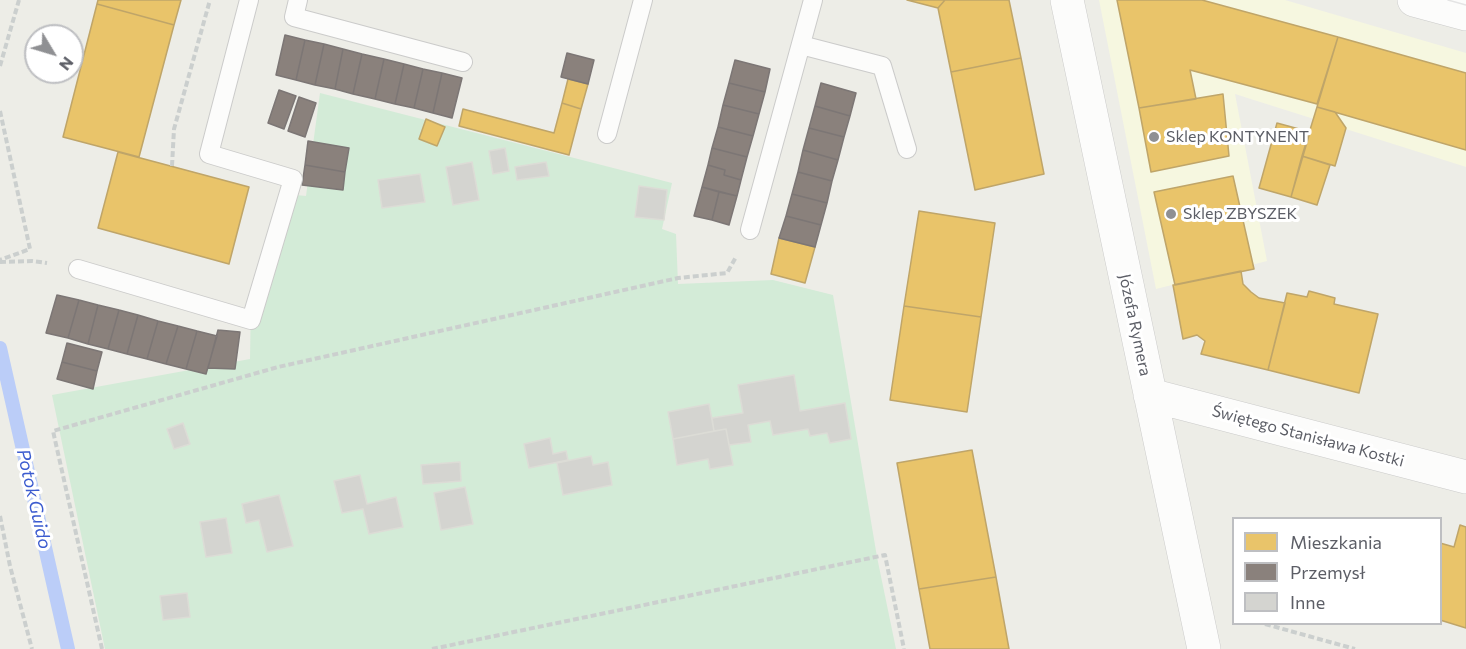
<!DOCTYPE html>
<html>
<head>
<meta charset="utf-8">
<style>
	body { margin:0 }
	#map { position:relative; width:1466px; height:649px; overflow:hidden; background:#edede7; font-family:Commissioner,sans-serif }
	canvas { display:block }
	.legend { position:absolute; left:1232px; top:517px; width:210px; height:108px; box-sizing:border-box; background:#fff; border:2px solid #bebfc2; margin:0; padding:8px 10px; list-style:none; font-size:18px; color:#5c5e66 }
	.legend li { display:flex; align-items:center; gap:12px; height:30px }
	.legend b { width:30px; border:2px solid #bebfc2 }
	.north { position:absolute; left:24px; top:24px; width:60px; height:60px; box-sizing:border-box; background:#fff; border:2px solid #bebfc2; border-radius:50%; rotate:128deg; font-size:16px; font-weight:700; line-height:24px; text-align:center; color:#5c5e66 }
	.north::after { content:''; display:block; margin:auto; width:21px; height:27px; background:#8f9093; clip-path:polygon(50% 0,100% 100%,50% 72%,0 100%) }
</style>
</head>
<body>
<div id="map">
<canvas width="1466" height="649"></canvas>
<ul class="legend">
<li><b style="height:16px;background:#e9c46a"></b>Mieszkania</li>
<li><b style="height:16px;background:#8a817c"></b>Przemysł</li>
<li><b style="height:16px;background:#d4d4d0"></b>Inne</li>
</ul>
<div class="north">N</div>
</div>
<script>
const c = document.querySelector('canvas').getContext('2d');
c.lineJoin = 'round';
function paint(path, color) { c.fillStyle = color; c.fill(path, 'evenodd'); }
const poly = rows => new Path2D(rows.map(r => 'M' + r).join(''));
function strokePath(path, color, width, dash) { c.strokeStyle = color; c.lineWidth = width; c.lineCap = dash ? 'butt' : 'round'; c.setLineDash(dash || []); c.stroke(path); }
function label(font, color, halo, rows, align = 'center') {
  c.font = font + ' Commissioner,sans-serif'; c.lineWidth = 6; c.setLineDash([]); c.textBaseline = 'middle'; c.strokeStyle = halo; c.fillStyle = color; for (const [text, x, y, turn = 0] of rows) {
    c.save(); c.translate(x, y); c.rotate((+turn || 0) * Math.PI / 180); c.textAlign = isNaN(turn) ? turn : align; if (halo) c.strokeText(text, 0, 0); c.fillText(text, 0, 0); c.restore();
  }
}
const commercial = poly([
	[1099,0,1285,0,1466,53,1466,167,1235,94,1267,261,1156,289]
]);
const green = poly([
	[320,93,672,183,662,229,676,234,678,284,773,280,833,295,877,557,896,649,105,649,52,395,250,359,251,298,286,194,306,196]
]);
const homes = poly([
	[98,0,181,0,174,25,97,4,98,0],
	[907,0,945,0,938,8,907,0],
	[945,0,1009,0,1021,58,951,72,938,8,945,0],
	[1117,0,1202,0,1338,37,1317,104,1190,70,1196,99,1139,108,1117,0],
	[97,4,174,25,139,157,63,137,97,4],
	[1338,37,1466,73,1466,150,1317,107,1338,37],
	[1021,58,1044,174,975,190,951,72,1021,58],
	[568,79,588,84,581,109,562,103,568,79],
	[1223,94,1229,156,1151,172,1139,108,1223,94],
	[562,103,581,109,569,155,459,126,463,109,554,133,562,103],
	[1317,107,1335,112,1346,128,1335,166,1302,156,1317,107],
	[426,119,445,127,437,146,419,139,426,119],
	[1277,123,1310,132,1291,197,1259,188,1277,123],
	[118,152,249,187,229,264,98,228,118,152],
	[1302,156,1330,165,1317,205,1291,197,1302,156],
	[1233,176,1254,269,1175,285,1154,192,1233,176],
	[919,211,995,223,981,317,904,306,919,211],
	[779,238,815,247,805,283,771,274,779,238],
	[1241,271,1243,284,1251,292,1259,298,1285,303,1268,370,1201,354,1205,341,1197,335,1183,339,1173,285,1241,271],
	[1309,291,1335,298,1334,304,1378,314,1359,393,1268,370,1287,293,1307,297,1309,291],
	[904,306,981,317,967,412,890,400,904,306],
	[972,450,996,577,919,589,897,463,972,450],
	[1460,525,1466,527,1466,628,1440,620,1440,543,1454,547,1460,525],
	[996,577,1009,649,930,649,919,589,996,577]
]);
const industry = poly([
	[285,35,305,40,296,80,276,75,285,35],
	[305,40,324,44,315,85,296,80,305,40],
	[324,44,343,49,335,89,315,85,324,44],
	[343,49,362,54,353,94,335,89,343,49],
	[567,53,594,60,588,84,561,77,567,53],
	[362,54,384,59,375,99,353,94,362,54],
	[384,59,404,64,395,104,375,99,384,59],
	[735,60,770,69,765,92,729,83,735,60],
	[404,64,423,69,414,108,395,104,404,64],
	[423,69,442,73,433,113,414,108,423,69],
	[442,73,462,78,452,118,433,113,442,73],
	[729,83,765,92,759,114,723,105,729,83],
	[821,83,856,93,850,116,815,106,821,83],
	[279,90,296,96,284,129,268,123,279,90],
	[299,97,316,103,305,137,288,131,299,97],
	[723,105,759,114,753,136,718,127,723,105],
	[815,106,850,116,844,137,809,128,815,106],
	[718,127,753,136,747,157,712,148,718,127],
	[809,128,844,137,838,160,803,150,809,128],
	[308,141,349,148,345,172,305,165,308,141],
	[712,148,747,157,741,180,724,175,725,170,708,165,712,148],
	[803,150,838,160,832,181,798,172,803,150],
	[305,165,345,172,343,190,302,185,305,165],
	[708,165,725,170,724,175,741,180,737,196,702,187,708,165],
	[798,172,832,181,827,203,792,194,798,172],
	[702,187,719,192,712,220,694,216,702,187],
	[719,192,737,196,729,225,712,220,719,192],
	[792,194,827,203,821,225,786,216,792,194],
	[786,216,821,225,815,247,779,238,786,216],
	[57,295,79,300,68,338,46,333,57,295],
	[79,300,98,305,88,344,68,338,79,300],
	[98,305,119,310,108,349,88,344,98,305],
	[119,310,138,315,127,354,108,349,119,310],
	[138,315,158,321,147,359,127,354,138,315],
	[158,321,178,326,166,364,147,359,158,321],
	[178,326,197,331,186,369,166,364,178,326],
	[218,330,240,332,235,369,208,368,218,330],
	[197,331,217,336,206,374,186,369,197,331],
	[67,343,102,352,97,371,62,362,67,343],
	[62,362,97,371,93,389,57,379,62,362]
]);
const stream = poly([
	[0,348,68,649]
]);
const building = poly([
	[505,148,509,171,493,174,489,151,505,148],
	[472,162,479,200,453,205,446,167,472,162],
	[546,162,549,176,517,180,515,167,546,162],
	[420,174,425,202,382,208,378,180,420,174],
	[639,186,667,190,664,220,635,217,639,186],
	[794,375,800,411,845,403,851,439,830,443,827,433,810,436,808,429,773,435,770,421,748,425,751,442,729,445,726,429,714,431,712,418,743,413,738,385,794,375],
	[709,404,714,431,673,439,668,412,709,404],
	[183,423,190,444,174,449,167,429,183,423],
	[726,429,733,465,710,469,708,459,677,465,673,439,726,429],
	[550,438,553,454,566,451,568,460,529,468,524,444,550,438],
	[591,456,593,465,608,462,612,485,563,495,557,463,591,456],
	[460,462,461,481,423,484,421,465,460,462],
	[360,475,367,504,396,497,403,527,369,534,363,509,342,513,334,481,360,475],
	[465,487,473,524,441,530,434,493,465,487],
	[279,495,293,546,267,552,259,520,246,523,242,504,279,495],
	[226,518,232,553,206,557,200,522,226,518],
	[187,593,190,617,163,620,160,596,187,593]
]);
const path = poly([
	[0,66,19,0],
	[0,111,30,249,0,260],
	[172,166,174,129,210,0],
	[0,262,32,261,47,263],
	[0,516,10,566,32,649],
	[1265,624,1355,649],
	[102,649,53,431,278,367,678,278,727,273,736,257],
	[432,649,885,555,904,649]
]);
const service = poly([
	[298,0,294,17,463,62],
	[801,45,882,66,907,149],
	[607,134,643,0],
	[750,230,813,0],
	[78,269,251,320,293,179,209,154,249,0]
]);
const minor = poly([
	[1067,0,1204,649],
	[1150,395,1466,477]
]);
const tertiary = poly([
	[1414,0,1466,14]
]);
const tram = poly([
	[1448,0,1466,5]
]);
const markers = [
	[1154,137,6,"#8f9093"],
	[1171,214,6,"#8f9093"]
];
const poiNames = [
	["Sklep KONTYNENT",1166,137],
	["Sklep ZBYSZEK",1183,214]
];
const streetNames = [
	["Józefa Rymera",1135,325,78],
	["Świętego Stanisława Kostki",1308,436,15]
];
const waterNames = [
	["Potok Guido",34,499,77]
];
paint(commercial, '#f6f7e0');
paint(green, '#d3ebd7');
paint(homes, '#e9c46a');
strokePath(homes, '#bfa569', 1.5);
paint(industry, '#8a817c');
strokePath(industry, '#7c7675', 1.5);
strokePath(stream, '#bbcdf8', 14);
paint(building, '#d4d4d0');
strokePath(building, '#dcdcd6', 1.5);
strokePath(service, '#cbcbca', 20);
strokePath(minor, '#cbcbca', 34);
strokePath(tertiary, '#cbcbca', 34);
strokePath(path, '#cbcfce', 4, [6, 3]);
strokePath(service, '#fcfcfb', 18);
strokePath(minor, '#fcfcfb', 33);
strokePath(tertiary, '#fcfcfb', 33);
strokePath(tram, '#e4e4e4', 1.5);
for (const [x, y, r, color] of markers) { const dot = new Path2D(); dot.arc(x, y, r, 0, 2 * Math.PI); c.fillStyle = color; c.fill(dot); strokePath(dot, '#fff', 2); }
label('16px', '#5c5e66', '#fff', poiNames, 'left');
label('16px', '#5c5e66', '#fff', streetNames);
label('italic 18px', '#3b5bcf', '#fff', waterNames);
</script>
</body>
</html>
